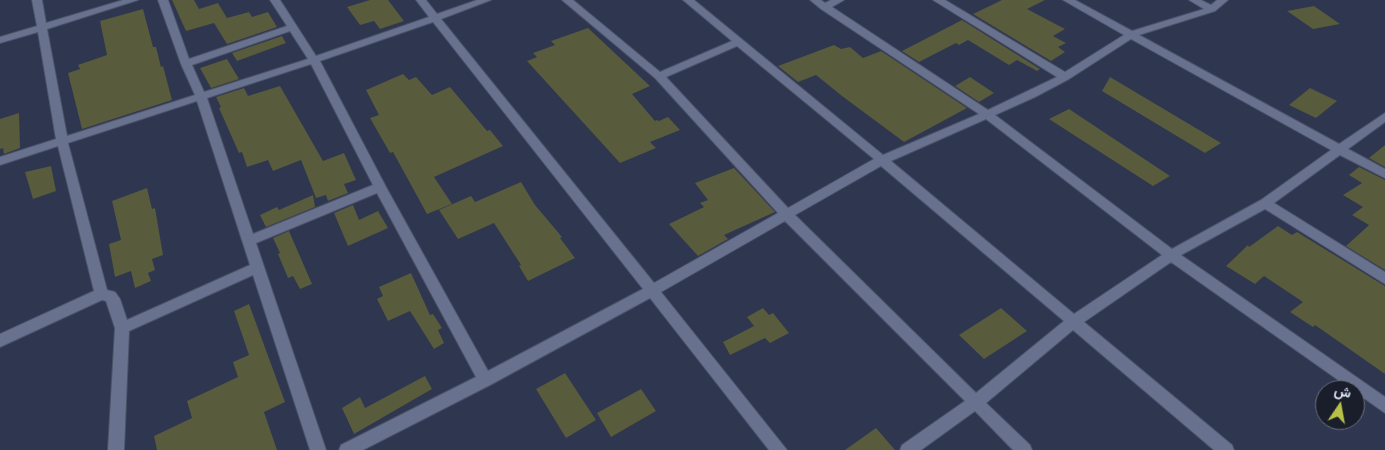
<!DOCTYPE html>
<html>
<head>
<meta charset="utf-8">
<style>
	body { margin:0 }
	#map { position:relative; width:1385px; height:450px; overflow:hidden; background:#2e3650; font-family:Lato,Vazirmatn,sans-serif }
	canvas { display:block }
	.north { position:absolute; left:1315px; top:380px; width:50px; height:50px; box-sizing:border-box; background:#1a1e2a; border:1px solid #6a6e7c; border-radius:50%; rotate:12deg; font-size:14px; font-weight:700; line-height:20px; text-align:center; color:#e1e7f8 }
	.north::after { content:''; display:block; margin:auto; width:18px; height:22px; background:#b8c147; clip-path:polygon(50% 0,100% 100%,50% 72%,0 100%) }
</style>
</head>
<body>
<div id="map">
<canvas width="1385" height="450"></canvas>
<div class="north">ش</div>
</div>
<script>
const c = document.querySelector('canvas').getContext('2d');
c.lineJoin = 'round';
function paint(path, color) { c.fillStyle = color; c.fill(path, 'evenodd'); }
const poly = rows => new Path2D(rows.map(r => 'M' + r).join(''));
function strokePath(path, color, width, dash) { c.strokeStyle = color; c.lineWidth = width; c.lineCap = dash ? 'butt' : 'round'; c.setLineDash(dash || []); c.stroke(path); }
const building = poly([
	[172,0,194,0,199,9,218,3,227,18,249,12,252,17,268,12,277,27,227,44,214,23,186,31],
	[370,0,388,0,404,21,380,29,374,21,360,25,347,7],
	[1002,0,1045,0,1027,9,1065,29,1053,36,1066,43,1058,47,1065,52,1051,61,973,14],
	[1314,6,1340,24,1313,29,1287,11],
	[143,9,153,47,156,47,161,67,163,66,172,100,82,129,68,73,80,69,78,65,107,55,100,21],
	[962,20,1040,69,1037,71,1017,60,1009,65,968,40,959,45,956,43,919,62,902,51],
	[588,28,650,86,632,94,655,121,657,120,659,121,668,117,680,130,650,142,656,148,620,163,527,61,537,57,533,53,555,45,551,41],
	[282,36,286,43,237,61,232,53],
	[834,45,841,49,850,47,863,58,881,51,967,108,904,142,842,96,816,75,798,82,778,66],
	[227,59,239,79,211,88,200,68],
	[403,74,409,80,416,77,432,95,450,87,487,131,490,130,503,146,434,177,452,204,427,214,393,152,390,153,370,118,379,115,366,90],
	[970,77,994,93,979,102,955,86],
	[1110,77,1221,143,1205,153,1102,91],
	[280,86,323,161,344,153,356,180,344,184,348,193,328,201,326,195,316,198,301,160,273,171,268,160,247,167,242,152,239,153,219,108,221,107,216,97,244,88,248,96],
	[1310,88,1337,101,1316,118,1289,105],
	[1069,109,1170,176,1153,186,1049,119],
	[19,113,20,148,4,154,3,148,0,149,0,119],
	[1385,145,1385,167,1369,158],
	[51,166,56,191,33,199,25,172],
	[1359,167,1385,180,1385,270,1346,246,1369,225,1352,215,1363,207,1343,195,1362,183,1349,175],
	[734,168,775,212,724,235,728,239,698,256,669,224,704,207,700,203,708,200,695,183],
	[521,182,535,205,562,237,560,238,575,258,528,281,519,266,521,265,494,223,458,239,439,210,471,196,475,202],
	[147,188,152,209,155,208,163,255,152,259,155,270,148,273,151,281,135,288,131,271,115,277,109,244,121,240,112,201],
	[313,195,315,207,266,227,260,215,277,207,279,210],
	[353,205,359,220,378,211,388,228,348,246,334,213],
	[1278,226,1292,235,1297,232,1385,286,1385,374,1315,325,1313,327,1290,312,1303,302,1264,276,1255,284,1226,266,1248,245,1249,247],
	[289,231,312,284,300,289,293,276,288,278,278,254,280,253,273,238],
	[411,273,430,315,433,314,442,328,438,330,444,343,434,349,410,311,388,321,377,299,383,296,379,287],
	[249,304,285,402,264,412,277,450,157,450,154,436,192,418,187,401,238,377,233,362,249,355,234,311],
	[763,308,769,315,773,313,789,333,770,343,765,338,730,355,723,342,754,326,747,317],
	[1001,308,1027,331,984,359,959,335],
	[565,373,596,420,566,438,536,389],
	[425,376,432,389,354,434,342,408,360,397,365,408],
	[641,389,656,411,611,437,597,413],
	[876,428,895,450,845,450]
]);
const minor = poly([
	[32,0,42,0,46,23,123,0,138,0,47,29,67,136,195,95,181,64,158,0,168,0,189,59,287,26,270,0,280,0,316,56,429,17,416,0,426,0,437,14,477,0,491,0,441,19,654,283,778,213,655,78,562,0,573,0,660,72,732,41,683,0,694,0,883,155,979,114,821,9,810,0,821,0,825,3,831,0,844,0,832,7,988,110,1057,77,933,0,945,0,1065,72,1124,35,1063,0,1075,0,1132,31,1204,9,1189,0,1201,0,1211,5,1217,0,1228,0,1215,11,1139,35,1339,144,1385,113,1385,122,1348,149,1385,169,1385,178,1340,155,1274,203,1385,272,1385,284,1265,209,1181,255,1385,397,1385,413,1171,262,1084,322,1232,445,1234,450,1214,450,1073,330,986,403,1030,445,1032,450,1013,450,975,411,921,450,900,450,902,445,965,401,785,221,661,292,787,450,769,450,650,298,490,385,363,450,339,450,341,445,476,377,377,193,256,243,326,450,310,450,253,275,129,331,124,450,108,450,115,328,106,301,102,300,0,347,0,334,94,291,58,146,0,165,0,157,56,139,38,32,0,43,0,37,37,26,32,0],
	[433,22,643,289,488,371,386,187,320,61,433,22],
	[290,31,308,59,204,92,192,65,290,31],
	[1131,39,1331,150,1261,200,1172,249,995,115,1035,97,1069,79,1131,39],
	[737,46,874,159,788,208,666,77,737,46],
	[311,64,373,185,253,234,207,98,311,64],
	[197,101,250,265,127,320,120,299,115,292,107,290,68,143,197,101],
	[986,119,1162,255,1074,314,891,161,986,119],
	[881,166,1064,321,976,393,795,215,881,166]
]);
paint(building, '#585b3c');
strokePath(minor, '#4b5268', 2);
paint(minor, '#68728f');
</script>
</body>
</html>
